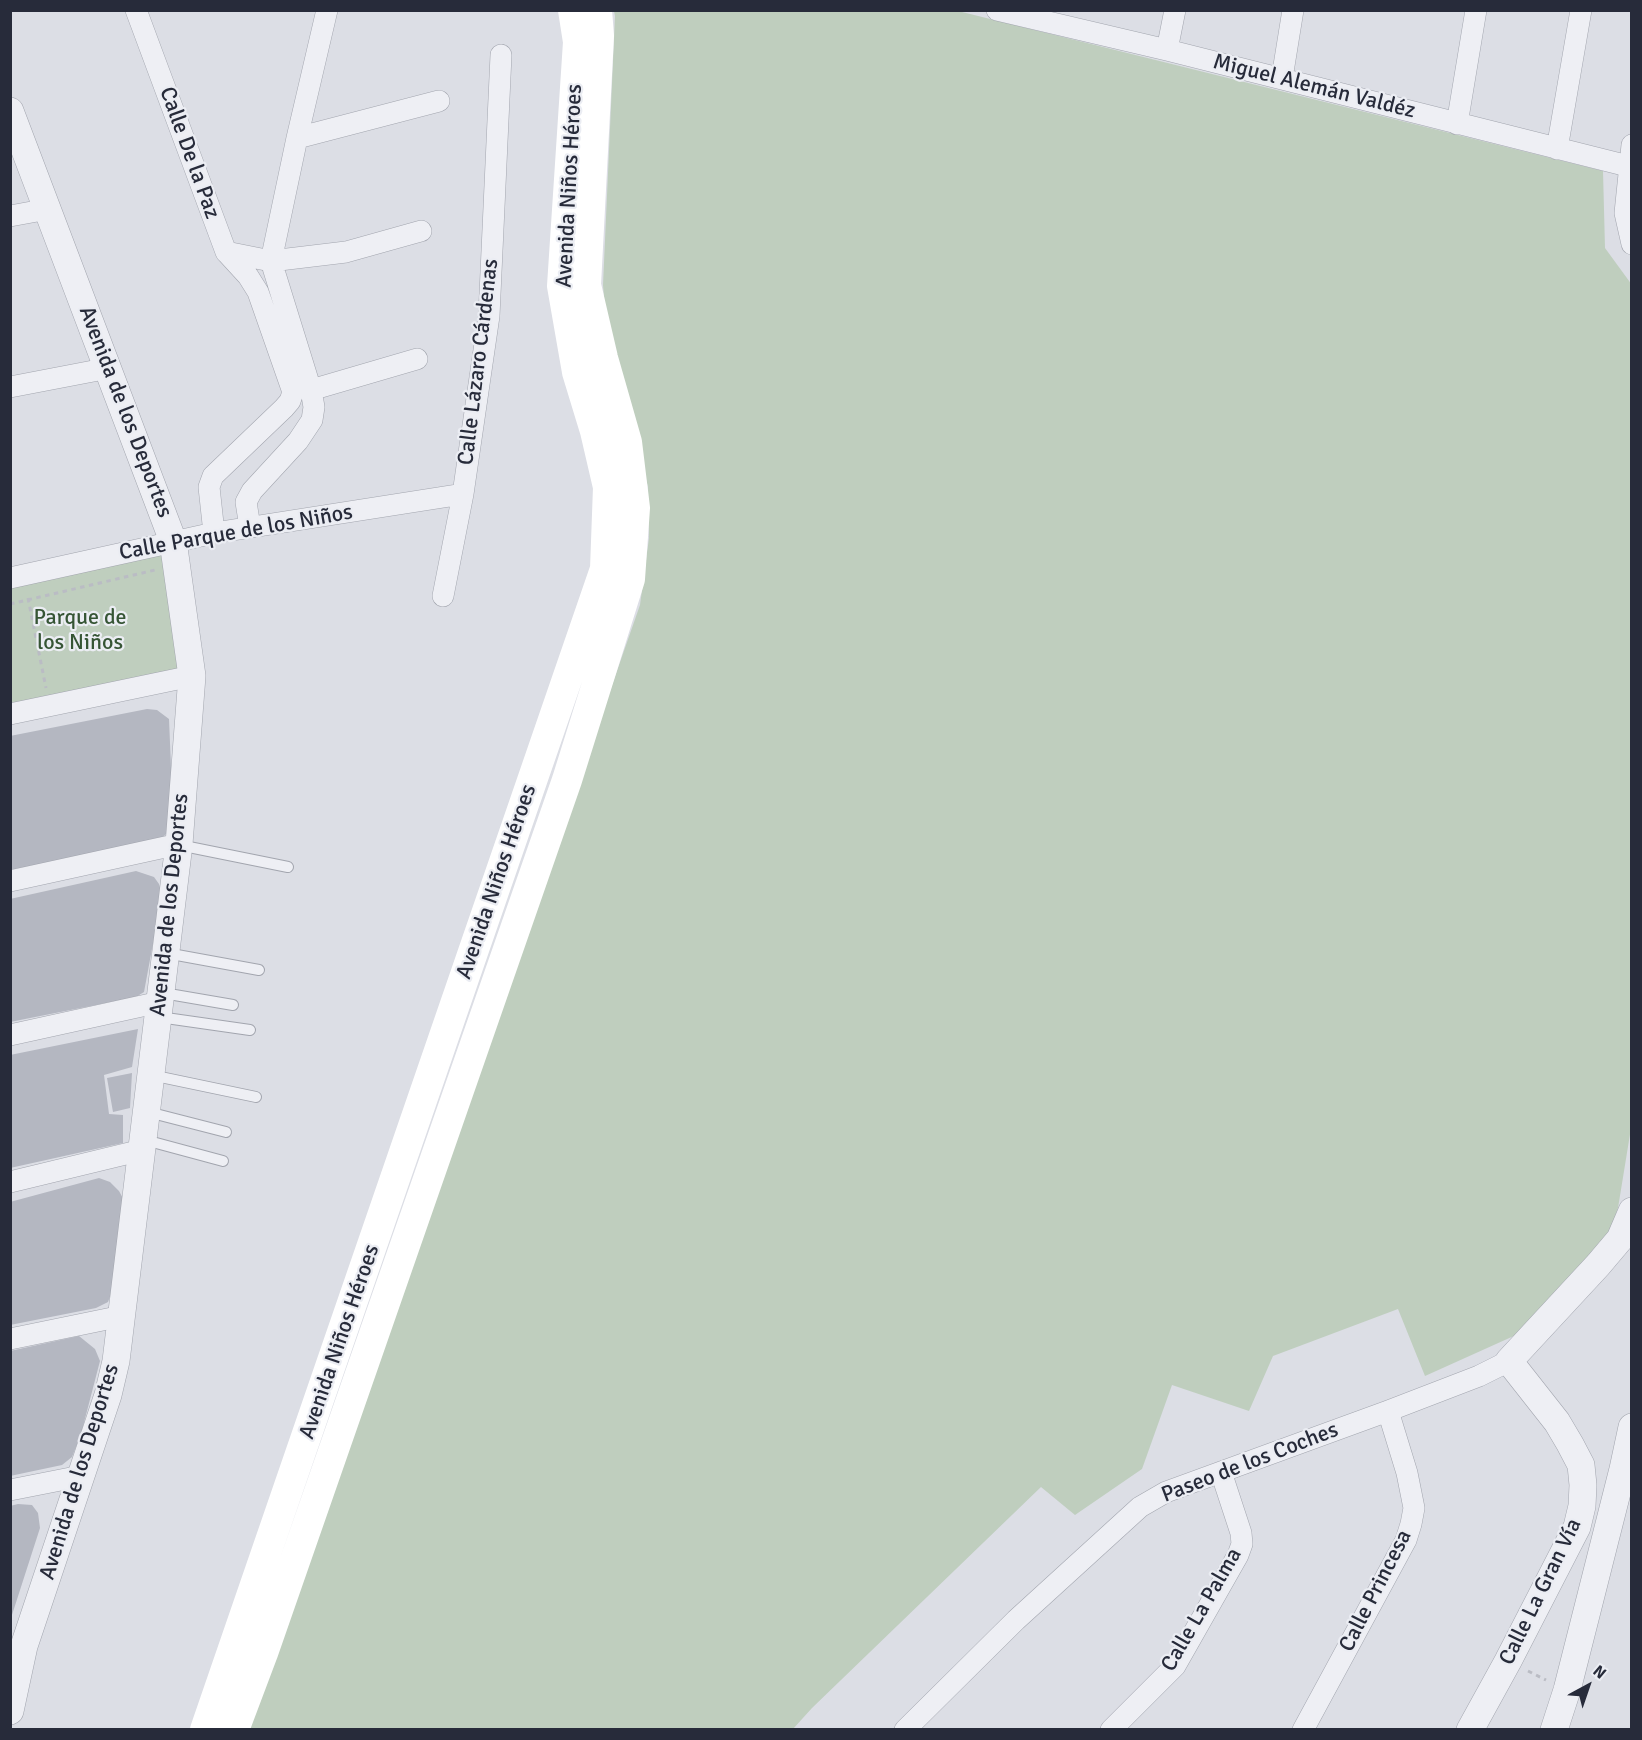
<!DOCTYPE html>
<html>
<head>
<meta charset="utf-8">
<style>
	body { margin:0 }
	#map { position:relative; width:1642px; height:1740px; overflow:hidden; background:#dcdee5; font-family:Signika,sans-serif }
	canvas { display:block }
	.frame { position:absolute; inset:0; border:12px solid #272b3a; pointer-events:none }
	.north { position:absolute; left:1558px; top:1656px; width:60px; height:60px; -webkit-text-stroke:4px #ebedf3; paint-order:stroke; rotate:40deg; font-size:16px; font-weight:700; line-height:24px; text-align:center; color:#272b3a }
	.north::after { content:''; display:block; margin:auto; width:21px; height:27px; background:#272b3a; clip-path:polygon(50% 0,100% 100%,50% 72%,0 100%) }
</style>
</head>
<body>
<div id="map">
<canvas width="1642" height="1740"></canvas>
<div class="frame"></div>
<div class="north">N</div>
</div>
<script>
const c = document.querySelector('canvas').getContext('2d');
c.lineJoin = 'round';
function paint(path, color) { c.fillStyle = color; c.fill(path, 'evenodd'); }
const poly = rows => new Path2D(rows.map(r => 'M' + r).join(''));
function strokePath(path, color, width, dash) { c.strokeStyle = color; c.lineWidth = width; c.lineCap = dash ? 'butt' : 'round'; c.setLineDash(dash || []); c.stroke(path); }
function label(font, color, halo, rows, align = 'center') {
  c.font = font + ' Signika,sans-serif'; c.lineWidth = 4.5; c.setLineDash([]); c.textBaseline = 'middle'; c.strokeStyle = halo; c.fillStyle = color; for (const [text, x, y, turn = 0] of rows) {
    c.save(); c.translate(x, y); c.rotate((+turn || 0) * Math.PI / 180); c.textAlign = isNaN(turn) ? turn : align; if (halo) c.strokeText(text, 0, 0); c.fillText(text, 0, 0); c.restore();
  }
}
const green = poly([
	[614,11,958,11,1603,171,1605,248,1632,285,1632,1122,1618,1208,1609,1234,1516,1335,1425,1376,1398,1309,1273,1356,1249,1411,1172,1385,1142,1469,1075,1515,1041,1487,812,1708,793,1729,247,1730,640,605,649,538,648,487,606,320,603,285,615,16],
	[171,544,187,673,11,713,10,579]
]);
const building = poly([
	[147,709,157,710,169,719,173,815,167,833,160,840,10,870,10,736],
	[136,871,154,877,159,884,162,895,144,992,136,997,10,1022,10,899],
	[138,1029,132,1067,104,1075,109,1114,123,1115,123,1143,10,1168,10,1055],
	[132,1073,130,1108,113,1112,107,1078],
	[99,1178,110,1182,119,1191,125,1202,115,1283,108,1302,96,1308,10,1325,10,1202],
	[79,1336,95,1349,100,1361,81,1434,72,1457,62,1465,10,1476,10,1351],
	[18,1504,32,1505,38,1513,40,1528,11,1618,10,1506]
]);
const path = poly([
	[28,598,46,688],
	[10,604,155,570],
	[1528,1671,1546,1680]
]);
const service = poly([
	[179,845,288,867],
	[166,953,259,970],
	[163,993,233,1005],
	[159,1017,250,1030],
	[151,1075,256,1097],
	[148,1112,226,1132],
	[145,1140,223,1161]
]);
const minor = poly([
	[136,10,226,252,271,261,346,252,421,231],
	[997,10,1167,50,1632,167],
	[1167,50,1175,10],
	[1282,78,1293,10],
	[1457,124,1476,10],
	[297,138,439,101],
	[1632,145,1625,213,1632,244],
	[1557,149,1581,10],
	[10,216,48,209],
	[10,387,109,368],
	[311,390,417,359],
	[250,527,246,502,252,491,298,441,312,420,314,407,311,390,271,261,297,138,327,10],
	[214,533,209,487,213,476,284,408,290,401,293,392,258,292,248,276,226,252],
	[10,578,214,533,463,494],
	[443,596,463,494,489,316,501,55],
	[10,714,192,676],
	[10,881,179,844],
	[10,1035,160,1002],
	[10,1182,142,1150],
	[10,1339,122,1316],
	[10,1490,81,1476],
	[905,1730,1016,1620,1140,1507,1166,1492,1388,1411,1479,1376,1509,1361],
	[1111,1730,1175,1666,1238,1555,1242,1544,1241,1533,1221,1472],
	[1303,1730,1406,1540,1411,1524,1414,1508,1407,1473,1388,1411]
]);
const tertiary = poly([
	[10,111,173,541,192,676,179,844,116,1361,108,1395,24,1646,10,1711],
	[1470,1730,1508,1661,1577,1527,1582,1506,1583,1485,1581,1465,1570,1444,1557,1422,1509,1361,1598,1265,1620,1239,1632,1211],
	[1554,1730,1567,1690,1623,1469,1632,1427]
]);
const secondary = poly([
	[205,1730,605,569,608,487,595,431,577,372,562,286,578,42,573,10],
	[234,1730,263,1653,567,780,630,579,635,508,627,442,603,358,586,285,599,36,597,10]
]);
const streetNames = [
	["Miguel Alemán Valdéz",1314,87,14],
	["Calle De la Paz",189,153,70],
	["Avenida Niños Héroes",570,186,-87],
	["Calle Lázaro Cárdenas",479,362,-83],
	["Avenida de los Deportes",125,412,69],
	["Calle Parque de los Niños",236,533,-10],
	["Avenida Niños Héroes",497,882,-71],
	["Avenida de los Deportes",170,905,-84],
	["Avenida Niños Héroes",340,1342,-71],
	["Paseo de los Coches",1250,1463,-21],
	["Avenida de los Deportes",80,1472,-73],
	["Calle Princesa",1376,1591,-63],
	["Calle La Gran Vía",1541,1592,-64],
	["Calle La Palma",1202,1610,-60]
];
const parkNames = [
	["Parque de",80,618],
	["los Niños",80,643]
];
paint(green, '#bfcebe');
paint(building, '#b4b7c1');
strokePath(service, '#a2a5ae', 12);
strokePath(minor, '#a2a5ae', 22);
strokePath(tertiary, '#a2a5ae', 28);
strokePath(path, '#babcc4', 3, [4.5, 4.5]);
strokePath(service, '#eeeff4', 10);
strokePath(minor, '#eeeff4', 21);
strokePath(tertiary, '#eeeff4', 27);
strokePath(secondary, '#fff', 30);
label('22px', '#272b3a', '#ebedf3', streetNames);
label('22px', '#365535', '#ebedf3', parkNames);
</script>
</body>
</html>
